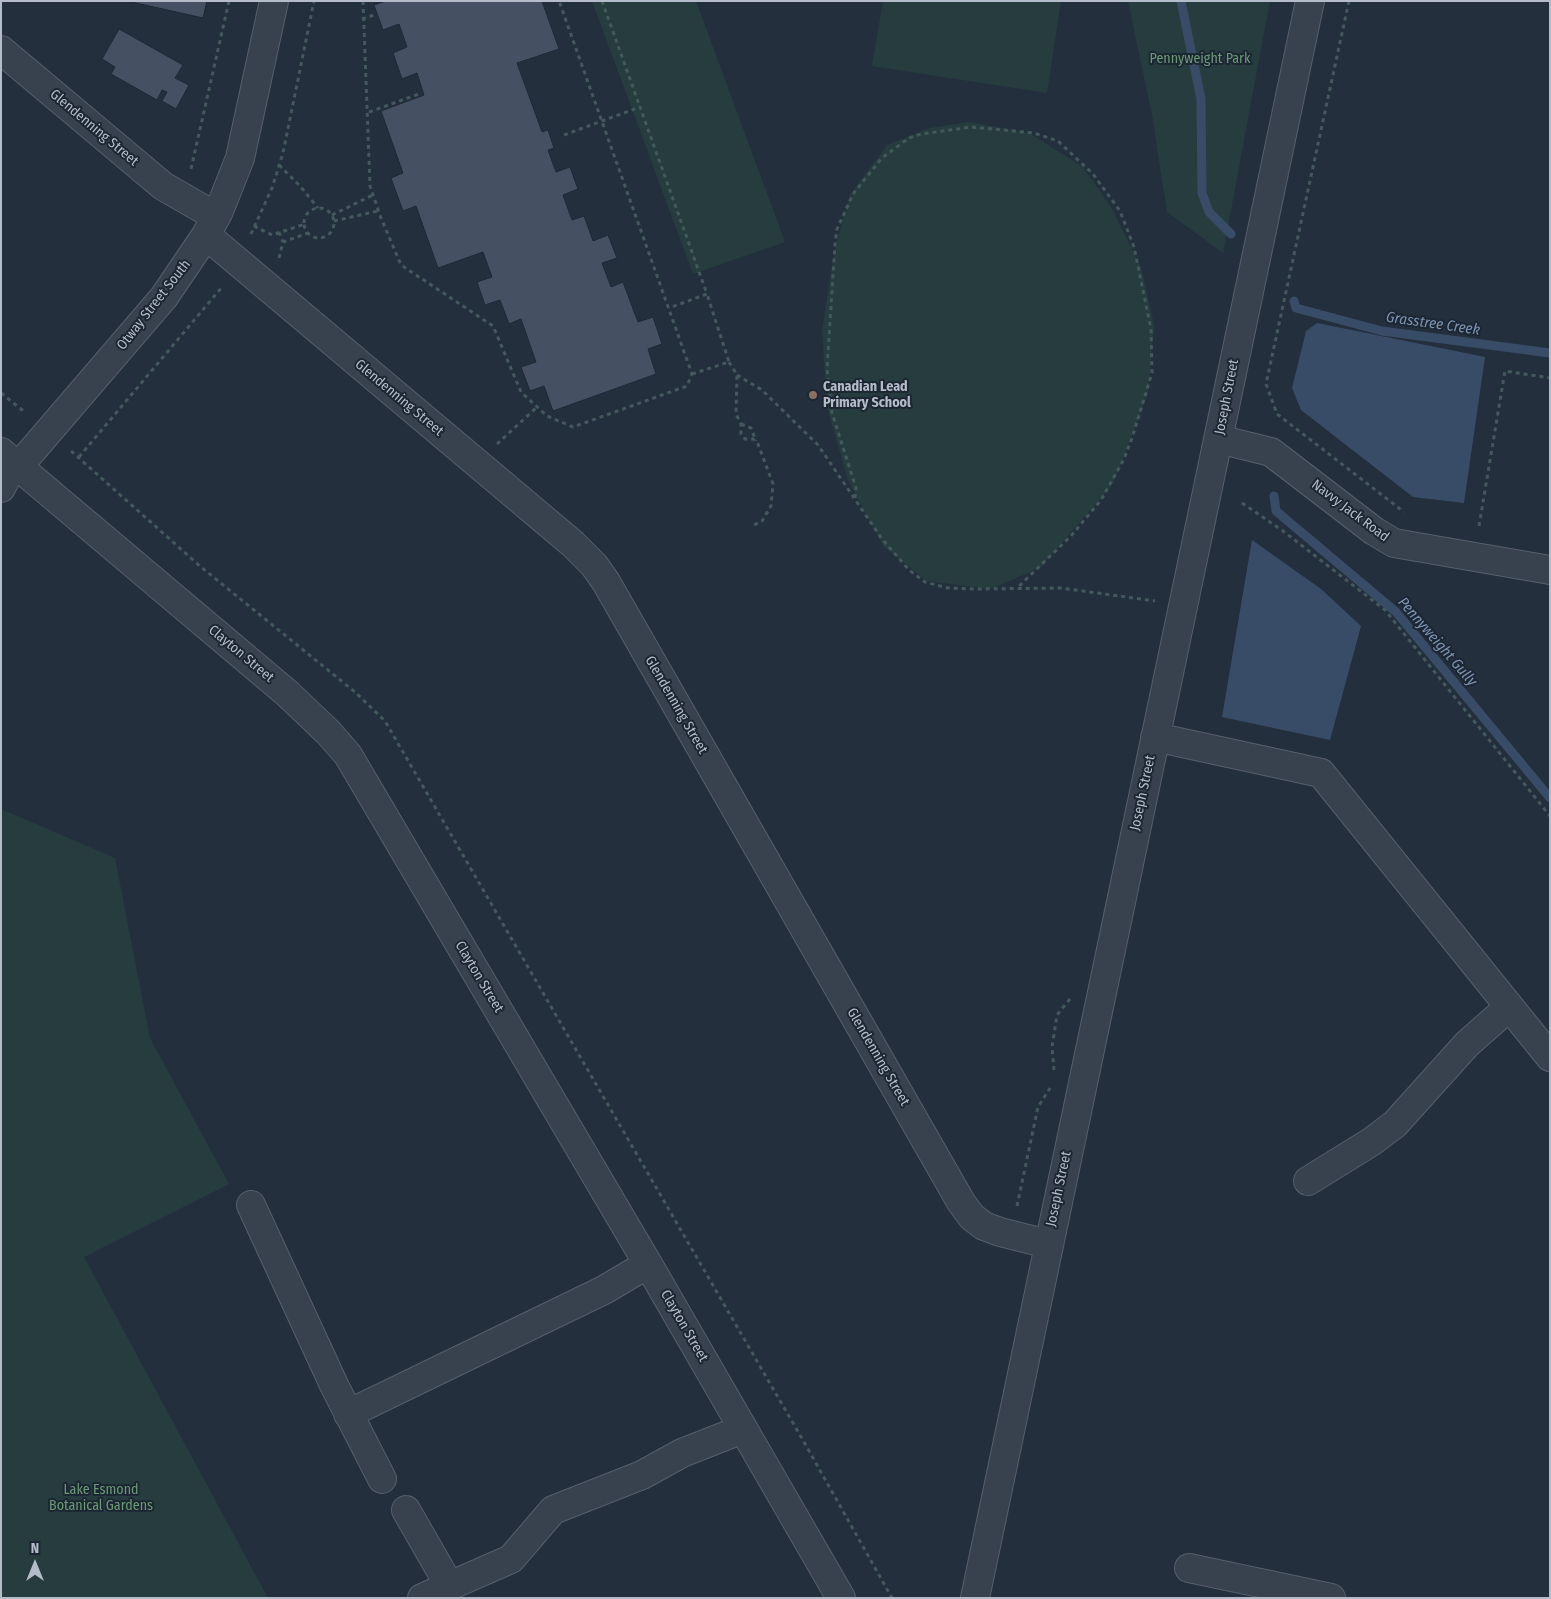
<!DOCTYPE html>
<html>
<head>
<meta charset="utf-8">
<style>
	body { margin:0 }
	#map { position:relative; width:1551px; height:1599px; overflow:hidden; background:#242f3e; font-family:"Fira Sans Condensed",sans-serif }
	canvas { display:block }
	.frame { position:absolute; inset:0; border:2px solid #b4bcc9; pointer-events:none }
	.north { position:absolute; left:10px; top:1539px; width:50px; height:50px; -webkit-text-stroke:4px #1d2633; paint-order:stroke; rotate:0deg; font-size:14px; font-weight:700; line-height:20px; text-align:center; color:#b4bcc9 }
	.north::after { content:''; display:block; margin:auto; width:18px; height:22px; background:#b4bcc9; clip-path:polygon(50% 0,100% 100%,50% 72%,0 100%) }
</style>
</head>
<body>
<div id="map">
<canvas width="1551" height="1599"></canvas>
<div class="frame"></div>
<div class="north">N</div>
</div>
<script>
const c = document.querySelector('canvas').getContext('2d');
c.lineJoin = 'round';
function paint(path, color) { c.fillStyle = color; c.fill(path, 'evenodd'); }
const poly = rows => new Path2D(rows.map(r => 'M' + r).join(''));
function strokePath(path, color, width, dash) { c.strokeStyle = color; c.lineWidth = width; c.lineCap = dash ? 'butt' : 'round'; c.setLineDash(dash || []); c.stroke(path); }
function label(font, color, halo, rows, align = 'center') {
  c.font = font + ' "Fira Sans Condensed",sans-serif'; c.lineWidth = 4; c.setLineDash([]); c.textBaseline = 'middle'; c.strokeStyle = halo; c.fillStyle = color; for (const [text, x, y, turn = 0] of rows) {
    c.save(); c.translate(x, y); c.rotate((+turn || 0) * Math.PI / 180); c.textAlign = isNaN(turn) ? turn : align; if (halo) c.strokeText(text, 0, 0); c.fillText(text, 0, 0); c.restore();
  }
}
const green = poly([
	[592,1,696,1,785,242,693,274],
	[883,1,1061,1,1047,93,872,66],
	[1128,1,1270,1,1223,253,1167,212,1152,115],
	[969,122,1029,133,1083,167,1111,207,1141,267,1154,325,1148,394,1113,484,1040,568,990,589,927,581,883,546,848,480,827,407,822,330,835,248,850,195,887,145,930,128],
	[1,809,115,858,150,1038,229,1184,84,1257,268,1598,1,1598]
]);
const water = poly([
	[1317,323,1485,357,1464,503,1413,497,1301,410,1292,388,1306,331],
	[1252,540,1321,589,1361,626,1330,740,1222,717]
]);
const stream = poly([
	[1181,1,1201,99,1202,193,1209,212,1231,234],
	[1294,301,1296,308,1382,331,1550,353],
	[1274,496,1276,511,1396,612,1550,798]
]);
const building = poly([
	[127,1,207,1,203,18,127,1],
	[386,1,542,1,559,49,517,63,542,132,548,130,554,148,548,150,556,172,570,167,578,189,563,195,572,220,584,216,593,241,608,235,617,258,602,263,611,287,623,282,638,322,653,317,662,344,648,349,656,374,553,411,544,386,530,391,521,367,536,362,521,319,509,324,500,300,485,305,477,282,492,277,483,252,438,268,416,206,403,211,391,178,403,173,381,111,424,95,417,73,402,79,393,53,407,47,399,24,383,30,374,5,386,1],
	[119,29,183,65,175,78,189,85,176,109,162,101,167,92,162,90,157,100,111,74,115,67,102,59,119,29]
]);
const path = poly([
	[363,1,370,186,381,218,401,265,493,326,521,392,547,416,573,427,687,386,692,374,559,1],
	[602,1,640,107],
	[1349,1,1266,384,1277,414,1404,512],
	[362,19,374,15],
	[369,112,419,94],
	[564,135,640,107,707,294,669,308],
	[279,165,300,186,318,208],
	[191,169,229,1],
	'304 223a15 15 0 1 1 30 0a15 15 0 1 1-30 0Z',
	[332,215,373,195],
	[334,221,378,211],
	[254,226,272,235,305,224],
	[279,232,283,242],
	[251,234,272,188,283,153,314,1],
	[279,258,283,242,308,233],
	[729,362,737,375,736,414,741,424,741,434,745,439,753,439,758,444,773,484,771,506,762,521,754,525],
	[692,374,729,362,707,294],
	[737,375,762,390,818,445,882,539,909,570,925,582,948,588,976,589,1061,588,1155,601],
	[1,393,26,413],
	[741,424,751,428,756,441],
	[497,444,537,407],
	[71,451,201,567,355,692,385,721,804,1442,892,1598],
	[79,457,222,287],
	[855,498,856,488,832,413,827,369,835,244,837,229,853,194,882,158,909,138,921,134,972,127,1034,133,1058,141,1093,174,1120,211,1134,247,1151,329,1152,373,1132,438,1124,459,1101,500,1071,536,1017,588],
	[1242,503,1283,531,1385,610,1550,816],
	[1479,526,1505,371,1550,378],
	[1054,1070,1052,1047,1057,1015,1070,999],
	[1017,1206,1038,1107,1050,1088]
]);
const minor = poly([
	[1,50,163,186,215,216],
	[206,235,573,544,594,565,606,582,961,1202,972,1217,984,1226,1000,1232,1048,1244],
	[1218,439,1271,452,1374,531,1394,543,1550,570],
	[1,452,288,694,328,732,348,755,648,1264,841,1598],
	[18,467,164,297,206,235,219,211,240,158,274,1],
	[1,488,14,463],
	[1155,737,1321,773,1550,1057],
	[1308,1181,1371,1142,1395,1124,1467,1044,1509,1007],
	[251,1205,334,1385,382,1479],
	[348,1414,604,1290,648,1264],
	[406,1510,449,1585],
	[1189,1568,1331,1598],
	[422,1598,511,1559,553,1510,642,1475,682,1453,743,1429],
	[975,1598,1310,1]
]);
const markers = [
	[813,395,5,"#8d6e63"]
];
const parkNames = [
	["Pennyweight Park",1200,59],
	["Lake Esmond",101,1490],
	["Botanical Gardens",101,1506]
];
const streetNames = [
	["Glendenning Street",94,128,40],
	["Otway Street South",154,305,-52],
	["Joseph Street",1227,397,-79],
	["Glendenning Street",399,398,40],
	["Navvy Jack Road",1350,511,37],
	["Clayton Street",241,654,40],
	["Glendenning Street",676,705,60],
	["Joseph Street",1143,793,-78],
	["Clayton Street",479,977,59],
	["Glendenning Street",878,1057,60],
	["Joseph Street",1059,1189,-78],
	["Clayton Street",684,1326,60]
];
const poiNames = [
	["Canadian Lead",823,387],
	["Primary School",823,403]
];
const waterNames = [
	["Grasstree Creek",1433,324,8],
	["Pennyweight Gully",1437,642,49]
];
paint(green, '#263c3f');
paint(water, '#394c67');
strokePath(stream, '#394c67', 9);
paint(building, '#455162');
strokePath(building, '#1f2835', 1);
strokePath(minor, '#565f6c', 30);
strokePath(path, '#44595c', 3, [4, 4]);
strokePath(minor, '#38414e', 28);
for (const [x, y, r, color] of markers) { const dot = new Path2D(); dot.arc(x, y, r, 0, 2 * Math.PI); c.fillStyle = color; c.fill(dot); strokePath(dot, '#1d2633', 2); }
label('14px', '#6b9a76', '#1d2633', parkNames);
label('14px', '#b4bcc9', '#1d2633', streetNames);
label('bold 14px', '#b4bcc9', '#1d2633', poiNames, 'left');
label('italic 15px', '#7c92b1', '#1d2633', waterNames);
</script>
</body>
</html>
